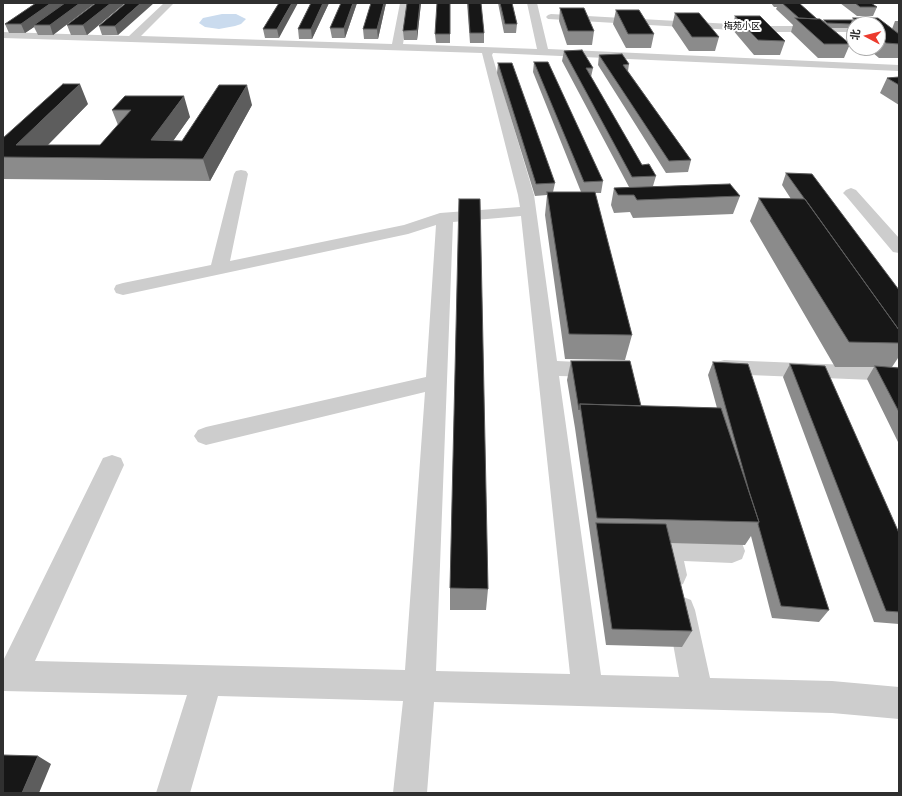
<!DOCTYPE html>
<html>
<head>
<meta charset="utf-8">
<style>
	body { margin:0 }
	#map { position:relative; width:902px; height:796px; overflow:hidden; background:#fff; font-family:Inter,"Noto Sans SC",sans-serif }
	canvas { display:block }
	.frame { position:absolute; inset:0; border:4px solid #303030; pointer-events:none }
	.north { position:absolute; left:846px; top:16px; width:40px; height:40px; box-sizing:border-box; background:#fff; border:1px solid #acacac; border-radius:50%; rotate:277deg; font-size:11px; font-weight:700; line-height:16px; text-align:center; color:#303030 }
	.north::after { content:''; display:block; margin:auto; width:14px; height:18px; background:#ec3b2e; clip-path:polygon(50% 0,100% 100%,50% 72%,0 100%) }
</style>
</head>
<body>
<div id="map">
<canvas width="902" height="796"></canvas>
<div class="frame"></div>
<div class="north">北</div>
</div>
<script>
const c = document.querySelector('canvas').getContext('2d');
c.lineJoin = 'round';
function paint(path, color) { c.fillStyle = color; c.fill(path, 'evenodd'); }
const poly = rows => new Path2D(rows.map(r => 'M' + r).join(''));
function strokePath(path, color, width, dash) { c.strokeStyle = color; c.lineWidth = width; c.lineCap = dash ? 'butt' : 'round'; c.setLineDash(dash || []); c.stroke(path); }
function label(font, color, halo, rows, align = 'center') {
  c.font = font + ' Inter,"Noto Sans SC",sans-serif'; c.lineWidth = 4; c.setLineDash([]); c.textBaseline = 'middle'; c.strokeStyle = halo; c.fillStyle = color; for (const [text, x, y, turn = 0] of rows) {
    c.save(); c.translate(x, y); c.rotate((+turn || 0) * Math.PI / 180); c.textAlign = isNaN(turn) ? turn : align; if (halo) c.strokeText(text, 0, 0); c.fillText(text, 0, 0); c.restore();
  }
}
const water = poly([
	[222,14,236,14,246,19,241,24,235,26,219,29,205,27,199,23,203,18]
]);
const minor = poly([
	[164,3,174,3,141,36,392,44,400,3,410,3,403,44,537,49,527,3,537,3,548,49,899,65,899,71,493,53,492,55,534,195,557,361,600,363,607,365,611,370,607,375,600,377,559,376,601,675,679,677,667,610,671,600,681,596,691,600,695,610,710,678,832,681,899,687,899,719,832,713,434,702,427,793,393,793,403,701,218,696,190,793,156,793,187,695,3,691,3,661,103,458,112,455,121,458,124,465,35,661,405,670,425,392,206,445,198,442,194,436,198,430,206,427,426,377,436,225,408,234,123,295,116,293,114,289,116,285,123,283,211,265,234,174,236,171,241,170,246,171,248,174,230,261,404,225,440,213,520,207,518,195,482,53,3,38,3,32,129,36,164,3],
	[521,216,570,674,436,671,453,222,521,216],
	[551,14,767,26,854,26,854,32,767,32,548,19,546,17,548,15,551,14],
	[851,188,856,190,899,238,899,253,893,252,846,196,843,193,846,190,851,188],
	[724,360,899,367,899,381,724,374,717,372,714,367,717,362,724,360],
	[668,537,732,539,742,543,745,551,742,559,732,563,684,561,687,575,683,584,673,588,663,584,659,575,655,549,658,541,668,537]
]);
const wall = poly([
	[36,3,95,3,53,35,38,35,34,27,25,33,9,33,5,24],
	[96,3,125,3,87,35,71,35,67,25],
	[126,3,118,35,102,35,99,26],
	[279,3,279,38,265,38,263,29],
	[311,3,329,3,312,39,299,39,298,29],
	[357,3,345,38,332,38,330,28],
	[386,3,378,39,364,39,363,29],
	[407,3,421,3,417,40,404,40,403,31],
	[450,3,450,43,436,43,435,34],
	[467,3,481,3,484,33,484,43,470,43],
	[498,3,512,3,517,24,516,33,504,33],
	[771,3,799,3,817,19,820,19,824,21,824,20,852,20,853,18,878,18,892,29,895,21,899,21,899,58,879,58,867,48,878,48,878,24,854,24,854,37,848,32,849,28,831,28,850,44,844,58,818,58,791,32,793,25,776,9,777,7,774,7],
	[840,3,871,3,877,7,873,16,857,16],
	[560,8,594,31,592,45,567,45,559,21],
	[616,10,654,34,651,48,626,48,613,24],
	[675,13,719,37,715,51,689,51,672,26],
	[735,16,785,41,780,55,754,55,732,29],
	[564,51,593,68,591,77,642,165,656,176,653,186,740,196,733,214,633,218,630,212,614,213,611,205,614,188,629,187,562,61],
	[599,55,629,64,628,71,691,160,688,172,666,173,598,65],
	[534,62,603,181,601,193,595,193,632,335,625,360,565,359,545,215,547,195,535,196,497,73,498,63,555,183,553,192,581,192,533,72],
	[899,77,899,105,880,93,887,78],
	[125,96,190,117,173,141,182,141,252,105,210,181,3,179,3,138,88,104,48,145,100,145,118,125,112,110],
	[786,173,899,290,899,361,898,358,892,367,899,368,899,444,867,379,874,367,835,367,750,221,759,198,791,199,782,185],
	[571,361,641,406,717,408,708,375,713,362,829,610,819,622,772,618,751,536,745,545,670,543,692,631,682,647,606,645,575,428,567,380],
	[790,364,899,533,899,624,874,622,783,377],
	[450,588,488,589,486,610,450,610]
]);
const shadedWall = poly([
	[51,3,67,3,34,25,34,27,25,33,21,24],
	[80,3,95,3,53,35,50,25],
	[111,3,125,3,87,35,83,25],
	[141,3,154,3,118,35,115,26],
	[292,3,298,3,279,38,277,29],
	[323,3,329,3,312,39,311,29],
	[353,3,357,3,345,38,344,28],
	[384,3,386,3,378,39,377,29],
	[420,3,421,3,417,40,417,30],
	[80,84,88,104,36,157,16,145],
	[247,85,252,105,210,181,203,159],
	[184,96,190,117,161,158,151,140],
	[38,756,51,764,39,793,22,793]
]);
const building = poly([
	[36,3,51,3,21,24,5,24,36,3],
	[65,3,80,3,50,25,34,25,65,3],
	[96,3,111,3,83,25,67,25,96,3],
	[126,3,141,3,115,26,99,26,126,3],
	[279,3,292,3,277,29,263,29,279,3],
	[311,3,323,3,311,29,298,29,311,3],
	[341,3,353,3,344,28,330,28,341,3],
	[371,3,384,3,377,29,363,29,371,3],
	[407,3,420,3,417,30,403,31,407,3],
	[437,3,450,3,450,34,435,34,437,3],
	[468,3,481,3,484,33,470,33,468,3],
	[500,3,512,3,517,24,505,24,500,3],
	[782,3,799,3,817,19,799,18,782,3],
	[855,3,871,3,877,7,860,7,855,3],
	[560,8,584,8,594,31,568,31,560,8],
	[616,10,639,10,654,34,628,34,616,10],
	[675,13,699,13,719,37,692,37,675,13],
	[735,16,760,16,785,41,758,40,735,16],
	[795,18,820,19,850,44,824,44,795,18],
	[853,18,878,18,899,34,899,44,886,43,878,37,878,24,861,24,853,18],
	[824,20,852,20,851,24,827,23,824,20],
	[582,50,593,68,586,68,642,165,649,164,656,176,632,177,564,51,582,50],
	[622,54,629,64,623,65,691,160,669,161,599,55,622,54],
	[534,62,548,62,603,181,584,182,534,62],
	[498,63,512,63,555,183,536,184,498,63],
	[899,77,899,85,887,78,899,77],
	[63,84,80,84,16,145,100,145,131,110,112,110,125,96,184,96,151,140,182,141,219,85,247,85,203,159,3,157,3,138,63,84],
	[786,173,812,174,899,290,899,330,786,173],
	[730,184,740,196,637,200,634,195,618,195,614,188,730,184],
	[547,192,595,192,632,335,569,334,547,192],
	[759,198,805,199,899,330,899,343,849,342,759,198],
	[459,199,480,199,488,589,450,588,459,199],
	[571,361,630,361,641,406,580,404,579,410,571,361],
	[713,362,748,364,829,610,781,606,758,524,759,522,749,491,713,362],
	[790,364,825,366,899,533,899,612,886,611,790,364],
	[875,366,899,368,899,412,875,366],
	[580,404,721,408,759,522,597,518,580,404],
	[596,523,666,524,692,631,612,629,596,523],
	[3,755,38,756,22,793,3,793,3,755]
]);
const farNeighbourhoodnames = [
	["梅苑小区",742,26]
];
paint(water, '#cadbee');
paint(minor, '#cdcdcd');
paint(wall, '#8b8b8b');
paint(shadedWall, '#5d5d5d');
paint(building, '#171717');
strokePath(building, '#5d5d5d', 1);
label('9px', '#000', '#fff', farNeighbourhoodnames);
</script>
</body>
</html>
